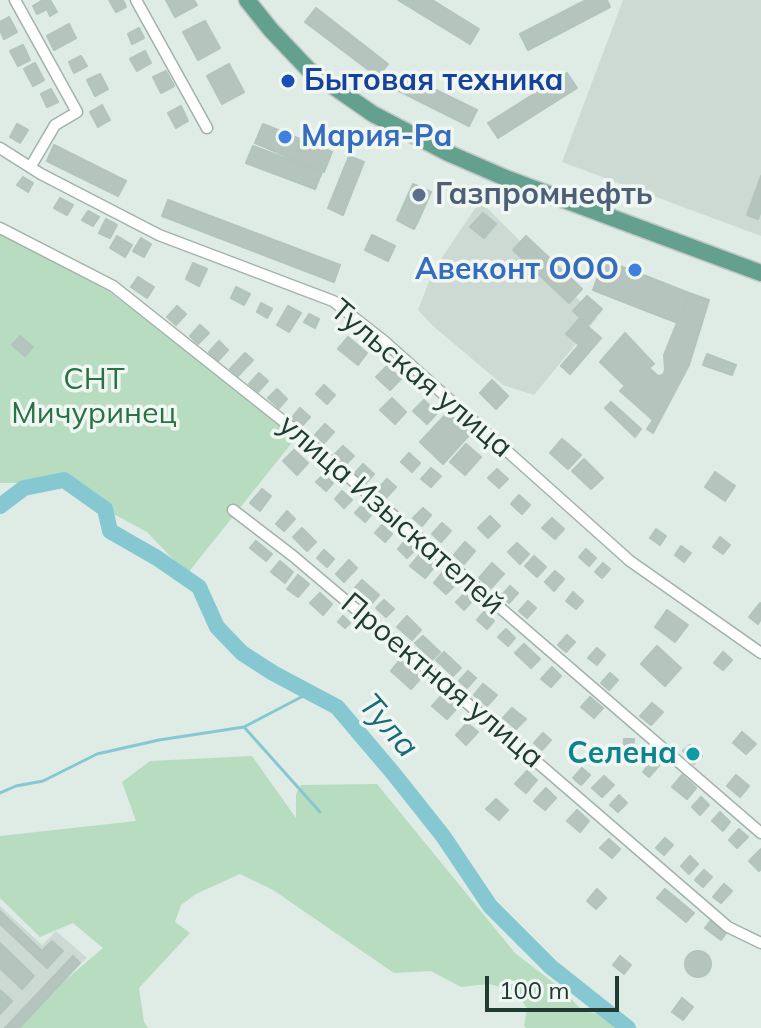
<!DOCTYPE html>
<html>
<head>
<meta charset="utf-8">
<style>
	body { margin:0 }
	#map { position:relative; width:761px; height:1028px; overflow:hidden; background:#dfebe5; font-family:Mulish,sans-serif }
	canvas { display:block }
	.scale { position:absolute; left:485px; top:976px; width:134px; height:36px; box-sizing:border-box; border:4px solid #203b32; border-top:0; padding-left:10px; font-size:24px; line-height:28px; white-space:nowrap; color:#203b32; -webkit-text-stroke:6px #f0f7f3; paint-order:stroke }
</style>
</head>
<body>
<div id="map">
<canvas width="761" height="1028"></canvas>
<div class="scale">100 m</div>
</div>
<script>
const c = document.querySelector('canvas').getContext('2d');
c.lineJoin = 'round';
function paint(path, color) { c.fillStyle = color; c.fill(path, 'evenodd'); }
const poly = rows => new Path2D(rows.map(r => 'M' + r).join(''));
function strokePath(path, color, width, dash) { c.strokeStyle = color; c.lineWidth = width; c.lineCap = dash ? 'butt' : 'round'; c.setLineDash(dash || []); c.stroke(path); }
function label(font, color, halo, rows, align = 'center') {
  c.font = font + ' Mulish,sans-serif'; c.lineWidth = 7; c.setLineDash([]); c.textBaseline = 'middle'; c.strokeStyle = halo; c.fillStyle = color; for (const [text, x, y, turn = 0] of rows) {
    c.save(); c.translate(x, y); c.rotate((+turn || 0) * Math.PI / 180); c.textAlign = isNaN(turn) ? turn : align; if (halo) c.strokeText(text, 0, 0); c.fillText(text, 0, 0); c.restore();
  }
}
const built = poly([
	[623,0,761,0,761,236,562,162],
	[480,201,597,318,534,395,503,385,433,326,418,310,433,271],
	[0,906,42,945,56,931,87,958,8,1028,0,1028]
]);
const green = poly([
	[0,228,108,291,299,434,187,574,147,532,56,483,0,483],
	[252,756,296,818,296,794,301,785,377,784,515,953,559,987,583,1011,601,1014,617,1028,526,1028,524,1026,527,1008,513,990,489,984,461,987,431,971,394,973,273,890,240,874,196,894,181,905,175,922,190,933,139,988,144,1022,148,1028,9,1028,103,948,73,923,40,937,0,898,0,836,136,821,122,782,150,761]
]);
const stream = poly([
	[244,727,320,812],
	[0,793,16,786,43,781,97,754,159,740,244,727,307,694,337,707]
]);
const river = poly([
	[0,506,24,488,64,480,105,509,110,531,157,558,199,587,217,627,242,653,273,673,337,707,393,773,443,836,490,906,551,967,628,1028]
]);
const building = poly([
	[43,0,50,0,57,12,50,16,47,9,37,14,33,6,43,0],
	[109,0,123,0,126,7,116,12,109,0],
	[166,0,194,0,197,5,175,17,166,0],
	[398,0,432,0,479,29,470,44,398,0],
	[586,0,607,0,610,7,528,50,520,34,586,0],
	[316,8,388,64,378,77,305,22,316,8],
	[9,17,17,32,4,39,0,30,0,22,9,17],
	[205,21,220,48,198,60,183,32,205,21],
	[69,24,76,38,54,50,47,36,69,24],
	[139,28,144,38,132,44,128,34,139,28],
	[23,45,30,60,18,66,10,51,23,45],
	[145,51,151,63,137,71,130,59,145,51],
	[81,56,87,66,74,73,69,62,81,56],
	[35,63,44,80,33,86,24,69,35,63],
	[229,64,244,92,222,104,207,76,229,64],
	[166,71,174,86,161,93,153,77,166,71],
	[567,73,577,88,498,138,488,123,567,73],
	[100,74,108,89,95,96,87,80,100,74],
	[405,75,477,110,469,126,397,90,405,75],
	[51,89,58,102,47,107,41,94,51,89],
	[102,105,110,120,98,127,90,112,102,105],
	[181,106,188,121,176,128,168,113,181,106],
	[17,124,28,130,20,143,10,137,17,124],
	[263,124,332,152,324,172,255,143,263,124],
	[54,145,126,181,118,196,47,161,54,145],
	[253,146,322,172,315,189,246,163,253,146],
	[349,156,364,162,343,215,328,208,349,156],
	[761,176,761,211,758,219,747,215,761,176],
	[23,177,33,183,28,192,17,185,23,177],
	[413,184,431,192,419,219,401,211,413,184],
	[60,198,73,205,67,215,54,208,60,198],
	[168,200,340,265,334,282,162,216,168,200],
	[88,211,99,217,93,226,82,220,88,211],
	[401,211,419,219,414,229,397,220,401,211],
	[483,213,496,224,484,238,470,227,483,213],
	[106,219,117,225,110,238,99,233,106,219],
	[372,235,395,246,388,261,365,250,372,235],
	[117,236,132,245,125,257,110,248,117,236],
	[526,236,582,289,569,303,513,250,526,236],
	[141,238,151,244,144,257,133,251,141,238],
	[604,260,651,278,639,308,593,290,604,260],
	[193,263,207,269,199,286,186,279,193,263],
	[138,277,154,287,147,298,131,287,138,277],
	[651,278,689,293,678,323,639,308,651,278],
	[236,287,250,294,244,305,231,298,236,287],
	[689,293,709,300,689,365,679,384,663,375,665,370,664,355,689,293],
	[587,296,602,309,588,325,573,311,587,296],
	[261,303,272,309,267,318,257,312,261,303],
	[177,306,186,314,176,325,167,317,177,306],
	[288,306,301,313,289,332,277,325,288,306],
	[309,314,319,319,315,328,304,322,309,314],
	[579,319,601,338,570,374,561,366,579,345,566,334,579,319],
	[200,325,209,333,198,344,190,336,200,325],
	[625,333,654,364,649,368,658,376,663,375,679,384,653,433,647,429,653,420,620,391,625,386,600,362,625,333],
	[20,336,33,347,25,356,12,345,20,336],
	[348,337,367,353,358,365,338,349,348,337],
	[219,341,228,350,218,361,209,352,219,341],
	[245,353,253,360,238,376,230,369,245,353],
	[707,354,736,365,732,375,703,365,707,354],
	[387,366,401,379,390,390,376,377,387,366],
	[259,373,268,381,258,392,249,384,259,373],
	[492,380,508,396,496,409,480,393,492,380],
	[324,385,335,395,327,404,316,394,324,385],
	[277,389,287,399,279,408,268,398,277,389],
	[392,398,406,412,395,424,380,410,392,398],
	[424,400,437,413,427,424,413,411,424,400],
	[611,402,641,429,635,437,605,408,611,402],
	[300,408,310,417,301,427,291,419,300,408],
	[448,412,471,433,443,464,420,442,448,412],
	[325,424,334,432,324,443,315,435,325,424],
	[562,439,581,455,568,469,550,453,562,439],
	[466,444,481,457,465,475,450,462,466,444],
	[343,446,354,456,346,464,335,454,343,446],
	[294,450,308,463,297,475,283,461,294,450],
	[409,453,420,463,412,472,401,462,409,453],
	[584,459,603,478,591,489,572,471,584,459],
	[363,464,374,474,366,483,355,473,363,464],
	[431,468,441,476,431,487,421,479,431,468],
	[497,469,508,479,499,488,488,478,497,469],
	[715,472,735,486,725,501,705,487,715,472],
	[324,474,333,483,326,491,316,482,324,474],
	[387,479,396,487,386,498,377,490,387,479],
	[262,489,271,496,260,511,250,503,262,489],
	[342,491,352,500,344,508,335,499,342,491],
	[519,495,530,505,522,514,511,504,519,495],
	[362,505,372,514,365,522,355,513,362,505],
	[423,508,431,515,422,526,413,518,423,508],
	[287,511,295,519,284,531,276,524,287,511],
	[490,516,500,526,488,538,478,528,490,516],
	[552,518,564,529,555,539,542,528,552,518],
	[442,523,451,531,441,542,432,534,442,523],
	[382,525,392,534,385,542,375,533,382,525],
	[302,528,316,542,307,551,293,537,302,528],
	[656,529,666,536,660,545,650,538,656,529],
	[720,537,730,545,723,554,713,547,720,537],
	[256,541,272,554,266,561,250,548,256,541],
	[405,541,415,550,407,558,398,549,405,541],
	[465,542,475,551,464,564,454,555,465,542],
	[517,543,529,554,520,564,508,552,517,543],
	[681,546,691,553,684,562,675,555,681,546],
	[586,549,596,558,589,566,579,557,586,549],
	[324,550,334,559,327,567,317,558,324,550],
	[420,554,435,566,425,578,410,566,420,554],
	[534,556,546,567,537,577,525,566,534,556],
	[349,560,357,568,344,582,336,574,349,560],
	[280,561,293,572,285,583,271,572,280,561],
	[492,563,504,574,491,588,479,578,492,563],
	[603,563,610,569,602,578,595,572,603,563],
	[555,571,564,579,554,591,545,582,555,571],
	[443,572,456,584,446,594,434,583,443,572],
	[298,575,309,584,298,597,287,589,298,575],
	[362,580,379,595,372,603,355,588,362,580],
	[510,586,518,593,509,603,501,596,510,586],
	[573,592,583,601,576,609,566,601,573,592],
	[320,593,332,604,323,615,310,603,320,593],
	[465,593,473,600,464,610,456,602,465,593],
	[384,600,394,609,386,617,376,608,384,600],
	[528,601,536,608,527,618,519,611,528,601],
	[760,603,761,619,758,624,749,617,760,603],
	[667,610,688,625,675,642,655,627,667,610],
	[484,612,494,621,487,629,477,620,484,612],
	[343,616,350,623,345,628,338,622,343,616],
	[407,616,421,630,412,640,397,627,407,616],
	[506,629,515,638,508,646,498,637,506,629],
	[567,635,575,642,566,652,558,645,567,635],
	[423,636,440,652,432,660,415,643,423,636],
	[524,644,540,659,531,668,515,653,524,644],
	[657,646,681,668,665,686,641,664,657,646],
	[597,648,605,655,597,665,588,658,597,648],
	[444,652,461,668,453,676,436,660,444,652],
	[723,652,732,660,723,670,714,663,723,652],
	[400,660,421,678,411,689,391,671,400,660],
	[552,667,561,676,551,687,541,679,552,667],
	[468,671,476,678,467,688,459,681,468,671],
	[610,673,618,680,609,690,601,683,610,673],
	[483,684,497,695,487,706,474,695,483,684],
	[443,694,458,707,447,719,432,706,443,694],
	[590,697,603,708,594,718,581,707,590,697],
	[652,703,663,712,651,725,640,716,652,703],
	[512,708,526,719,516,729,503,718,512,708],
	[467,723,478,732,466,745,456,735,467,723],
	[742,732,756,744,746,754,733,743,742,732],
	[543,733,551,740,542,750,534,743,543,733],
	[624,739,634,739,633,751,623,751,624,739],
	[690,745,702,756,694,764,690,761,692,759,683,751,690,745],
	[648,750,662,762,649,777,643,772,649,764,642,758,648,750],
	[582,768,590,775,581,785,573,778,582,768],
	[527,771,537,780,526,793,515,784,527,771],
	[682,775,696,788,687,799,672,787,682,775],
	[736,775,749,786,740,797,727,786,736,775],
	[604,776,614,785,602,797,592,788,604,776],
	[546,788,556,798,545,810,534,801,546,788],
	[619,795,627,803,618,812,610,805,619,795],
	[701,797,709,805,700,815,692,807,701,797],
	[496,799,508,810,499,820,486,809,496,799],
	[577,810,589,821,580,832,567,821,577,810],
	[720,812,730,822,723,831,712,821,720,812],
	[739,829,748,837,737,848,729,840,739,829],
	[665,838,673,845,664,855,656,848,665,838],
	[609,839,620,849,612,858,600,848,609,839],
	[761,849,761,869,759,871,749,861,761,849],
	[690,856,698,864,689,874,681,866,690,856],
	[704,870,712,877,703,887,695,880,704,870],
	[724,884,732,891,721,903,713,897,724,884],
	[597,889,606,898,596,909,587,901,597,889],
	[665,889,694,913,686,922,657,898,665,889],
	[0,911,42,951,52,941,63,951,47,968,0,924,0,911],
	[711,920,727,932,721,940,705,928,711,920],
	[0,943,34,976,22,989,0,968,0,943],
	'685 964a13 13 0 1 1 26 0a13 13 0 1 1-26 0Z',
	[73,956,80,963,19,1028,5,1028,73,956],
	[620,956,631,965,624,974,613,965,620,956],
	[0,990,12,1001,0,1014,0,990],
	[682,998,693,1007,683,1020,672,1012,682,998]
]);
const street = poly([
	[15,0,77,112,55,125,31,166],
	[136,0,207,128],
	[0,148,41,174,159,235,333,301,384,341,630,561,761,653],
	[0,228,113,286,292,428,761,833],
	[233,510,293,556,545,769,728,927,761,943]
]);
const primary = poly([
	[247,0,271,30,308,69,373,114,448,153,508,179,761,273]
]);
const markers = [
	[288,81,8,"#1a4fb4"],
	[285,137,8,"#3f7fe0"],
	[419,195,8,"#5c6f8a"],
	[635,270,8,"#3f7fe0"],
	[693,754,8,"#0f9aa8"]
];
const transitNames = [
	["Бытовая техника",304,81]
];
const shopNames = [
	["Мария-Ра",301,137],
	["Авеконт ООО",619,270,"right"]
];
const serviceNames = [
	["Газпромнефть",435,195]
];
const streetNames = [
	["Тульская улица",421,379,40],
	["улица Изыскателей",391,515,41],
	["Проектная улица",442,681,40]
];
const parkNames = [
	["СНТ",94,380],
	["Мичуринец",94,414]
];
const cultureNames = [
	["Селена",677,754]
];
const waterNames = [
	["Тула",388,726,49]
];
paint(built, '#cddad4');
paint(green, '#b8dcc0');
strokePath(stream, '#86c8d1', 3);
strokePath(river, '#86c8d1', 16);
paint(building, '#b5c5be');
strokePath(building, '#b2c4bc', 2);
strokePath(street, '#a2b3ac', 13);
strokePath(primary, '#c1c8c6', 19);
strokePath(street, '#fff', 10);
strokePath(primary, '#63a18e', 16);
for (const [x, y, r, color] of markers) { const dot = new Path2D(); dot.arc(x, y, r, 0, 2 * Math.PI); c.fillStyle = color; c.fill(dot); strokePath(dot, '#f0f7f3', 3); }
label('bold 30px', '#164399', '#f0f7f3', transitNames, 'left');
label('bold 30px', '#366cbe', '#f0f7f3', shopNames, 'left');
label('bold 30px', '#4e5e75', '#f0f7f3', serviceNames, 'left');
label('30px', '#203b32', '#f0f7f3', streetNames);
label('30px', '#2a7243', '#f0f7f3', parkNames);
label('bold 30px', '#0d838f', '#f0f7f3', cultureNames, 'right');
label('italic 32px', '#1a6b77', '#f0f7f3', waterNames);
</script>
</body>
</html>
